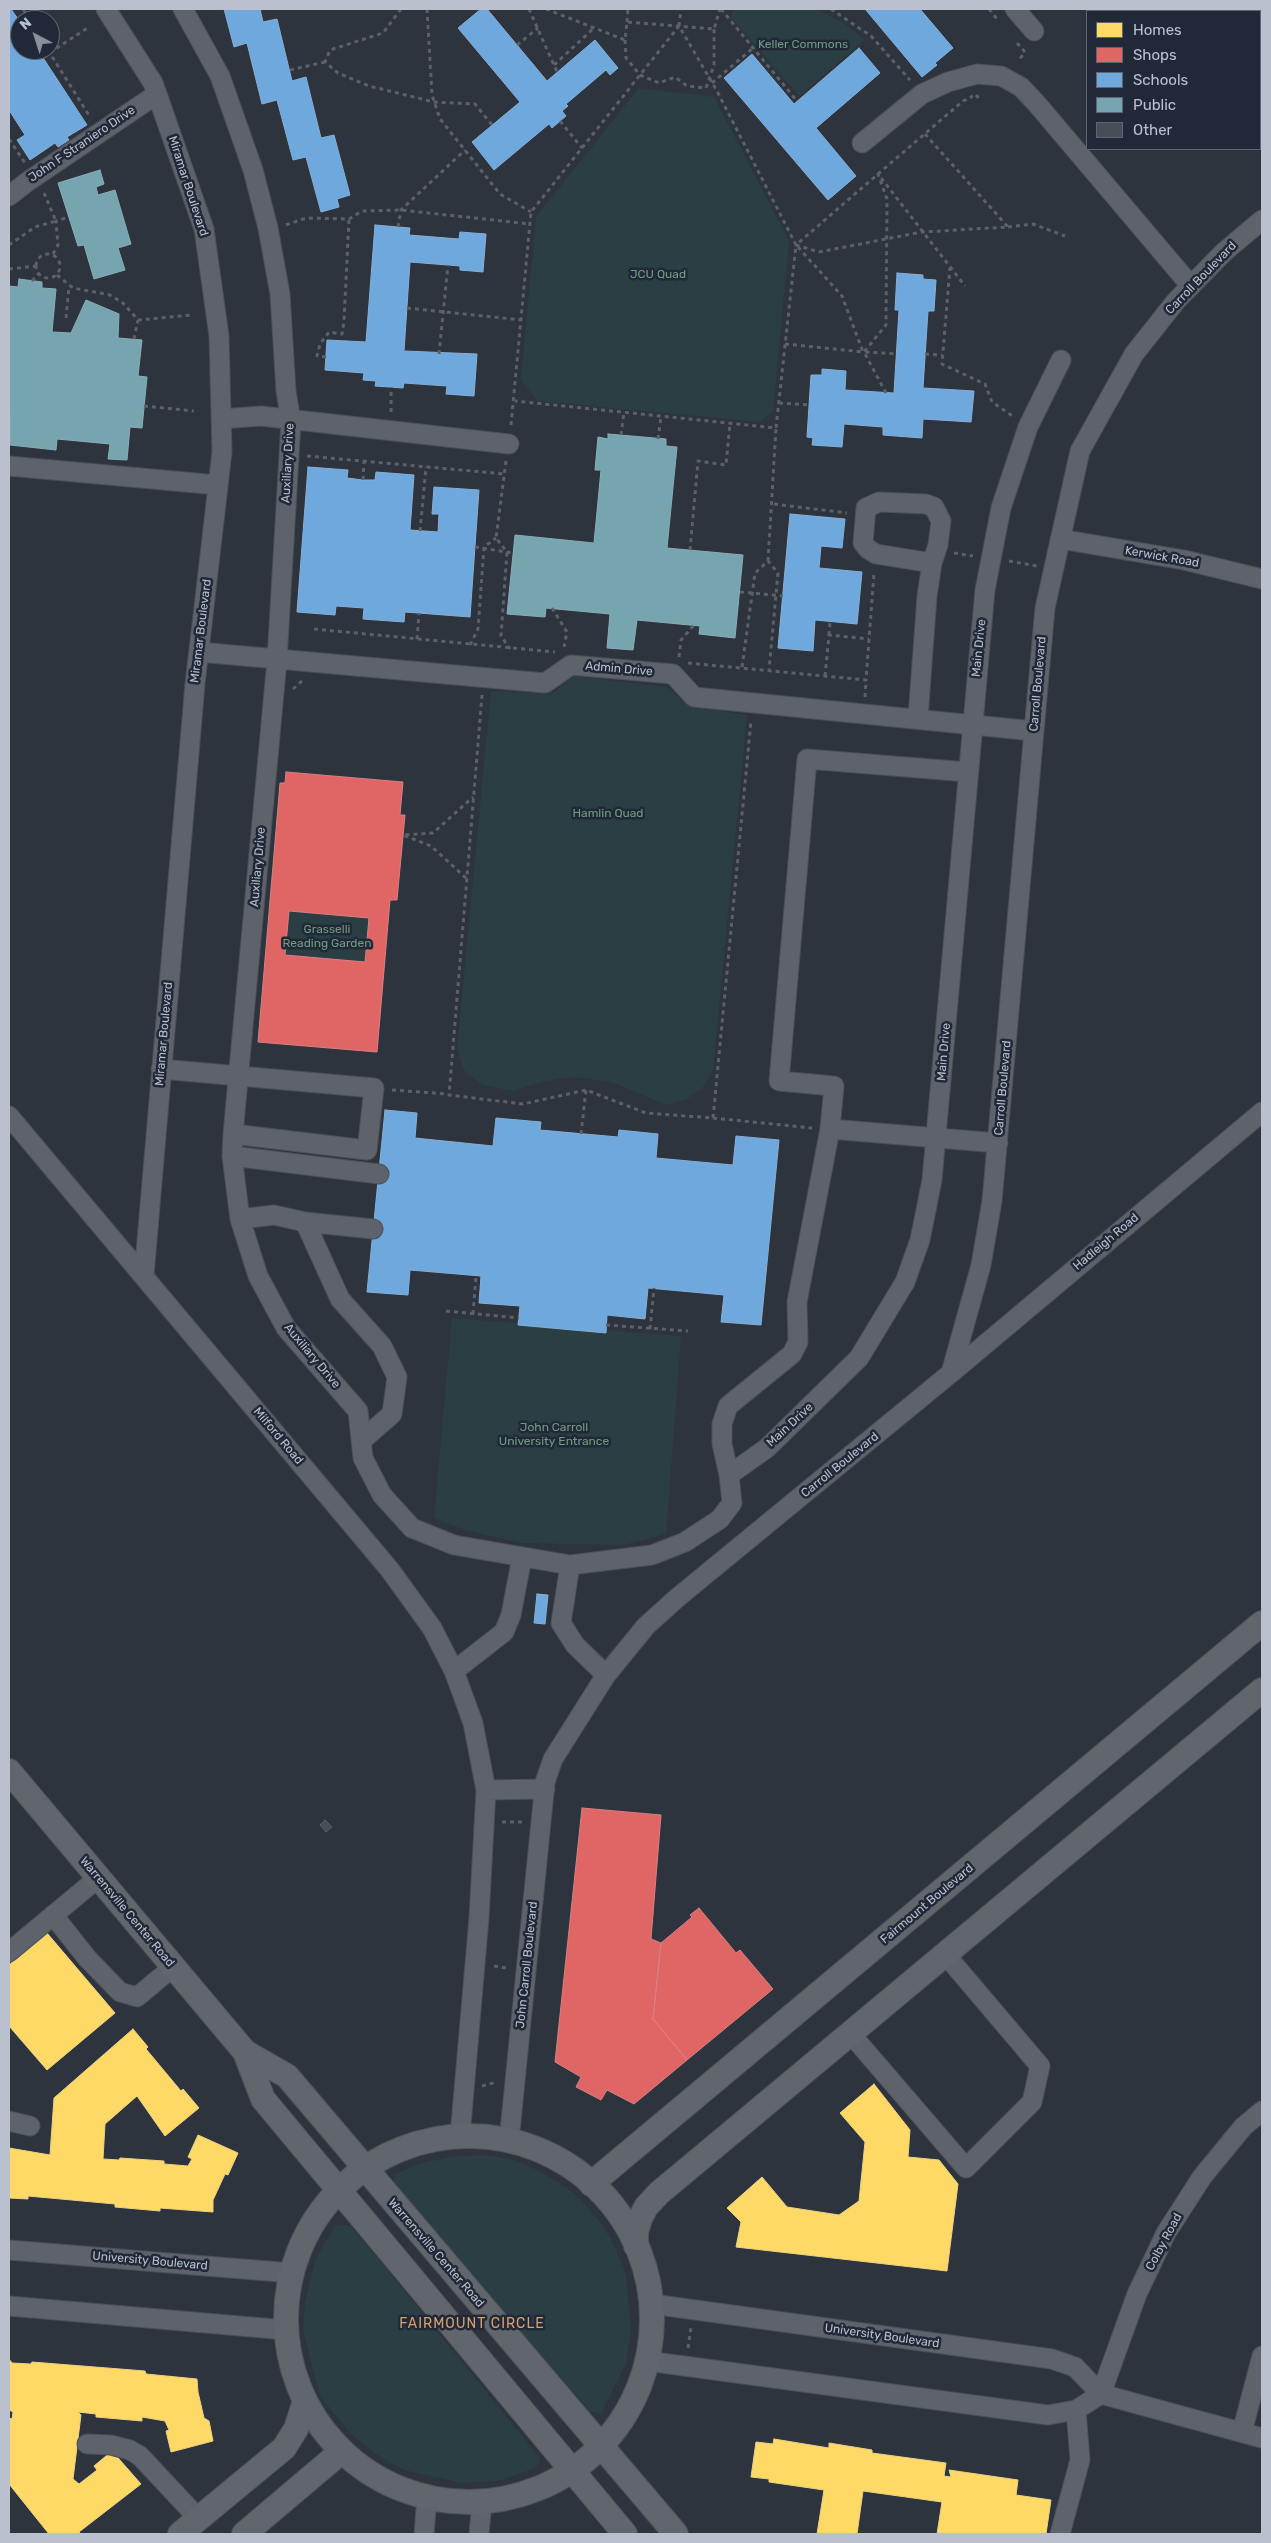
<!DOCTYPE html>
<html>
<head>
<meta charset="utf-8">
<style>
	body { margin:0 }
	#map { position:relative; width:1271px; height:2543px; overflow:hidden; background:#2e343e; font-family:Rubik,sans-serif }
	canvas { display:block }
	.frame { position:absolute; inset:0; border:10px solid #bac0cd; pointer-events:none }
	.legend { position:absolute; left:1086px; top:10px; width:175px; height:140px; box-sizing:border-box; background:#212939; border:1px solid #5e6574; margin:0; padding:6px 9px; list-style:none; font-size:15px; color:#bac0cd }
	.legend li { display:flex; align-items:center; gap:10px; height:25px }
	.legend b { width:25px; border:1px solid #5e6574 }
	.north { position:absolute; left:10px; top:10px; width:50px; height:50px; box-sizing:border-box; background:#212939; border:1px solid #5e6574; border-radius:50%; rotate:320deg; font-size:14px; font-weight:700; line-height:20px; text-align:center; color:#bac0cd }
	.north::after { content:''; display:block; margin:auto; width:18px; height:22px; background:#898f9b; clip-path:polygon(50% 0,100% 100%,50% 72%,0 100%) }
</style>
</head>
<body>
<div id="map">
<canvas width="1271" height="2543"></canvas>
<div class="frame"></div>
<ul class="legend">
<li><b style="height:14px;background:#ffd966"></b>Homes</li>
<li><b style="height:14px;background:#e06666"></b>Shops</li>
<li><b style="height:14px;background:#6fa8dc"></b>Schools</li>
<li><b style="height:14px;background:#76a5af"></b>Public</li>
<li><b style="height:14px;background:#494d56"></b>Other</li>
</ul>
<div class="north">N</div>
</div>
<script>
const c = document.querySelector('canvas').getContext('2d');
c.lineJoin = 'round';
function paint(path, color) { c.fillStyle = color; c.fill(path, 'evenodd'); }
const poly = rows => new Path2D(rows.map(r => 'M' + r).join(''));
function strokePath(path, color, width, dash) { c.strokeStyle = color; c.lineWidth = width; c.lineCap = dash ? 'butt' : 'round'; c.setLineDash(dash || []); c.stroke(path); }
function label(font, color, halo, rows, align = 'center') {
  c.font = font + ' Rubik,sans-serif'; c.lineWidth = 5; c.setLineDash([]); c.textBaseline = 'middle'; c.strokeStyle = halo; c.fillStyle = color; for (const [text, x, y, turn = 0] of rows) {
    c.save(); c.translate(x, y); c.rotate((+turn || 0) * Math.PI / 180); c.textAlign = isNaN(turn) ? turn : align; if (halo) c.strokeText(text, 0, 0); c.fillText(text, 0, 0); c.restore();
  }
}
const green = poly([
	[740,9,814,9,841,21,865,40,799,96,731,17,733,11],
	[639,88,714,97,789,241,773,411,760,422,537,401,521,380,536,217],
	[574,676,666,687,687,705,747,715,713,1071,703,1087,687,1099,666,1105,612,1082,572,1077,540,1082,513,1091,482,1085,464,1070,457,1048,491,691,551,694],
	[289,911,369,918,365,962,285,955],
	[452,1318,681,1336,666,1534,624,1545,521,1543,465,1530,434,1518],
	[482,2155,511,2159,542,2172,574,2193,598,2219,612,2241,626,2275,631,2330,626,2363,601,2414,590,2411,393,2184,396,2174,418,2164,451,2157],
	[336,2224,351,2226,367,2245,540,2458,539,2464,533,2469,498,2481,462,2483,404,2470,376,2454,351,2434,320,2396,303,2330,305,2302,316,2258]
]);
const homes = poly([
	[47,1933,115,2013,47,2070,9,2026,9,1965,47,1933],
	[133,2029,148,2047,146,2049,181,2091,183,2089,199,2108,165,2136,137,2096,105,2124,103,2159,119,2160,120,2158,164,2161,164,2164,188,2166,192,2159,188,2157,198,2135,238,2153,228,2175,225,2174,213,2200,213,2212,160,2208,160,2211,115,2207,115,2204,28,2196,28,2199,9,2198,9,2148,50,2155,54,2098,133,2029],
	[874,2084,910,2130,908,2157,939,2160,958,2184,947,2271,736,2247,741,2222,727,2208,762,2177,787,2207,839,2215,859,2201,865,2142,840,2113,874,2084],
	[9,2359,12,2363,31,2364,32,2362,145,2371,146,2374,197,2379,198,2392,204,2418,209,2421,213,2441,171,2452,166,2431,169,2430,165,2421,142,2417,142,2421,96,2417,96,2414,78,2412,81,2415,73,2479,79,2484,97,2470,94,2466,112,2451,141,2484,79,2532,81,2534,49,2534,9,2484,9,2418,12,2419,13,2412,9,2410,9,2359],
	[774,2439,829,2448,829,2443,872,2450,872,2453,946,2463,944,2476,951,2477,949,2470,1018,2480,1016,2495,1051,2500,1046,2534,937,2534,942,2502,863,2491,857,2534,817,2534,824,2490,769,2482,769,2479,751,2477,756,2442,773,2444,774,2439]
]);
const shops = poly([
	[286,772,403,782,400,815,405,815,397,900,390,900,377,1052,258,1042,280,783,285,783,286,772],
	[289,911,369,918,365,962,285,955,289,911],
	[582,1808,661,1815,651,1939,661,1943,653,2019,687,2060,634,2104,607,2090,601,2100,576,2087,581,2077,555,2062,582,1808],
	[699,1908,736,1953,740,1950,773,1989,687,2060,653,2019,661,1943,692,1917,690,1915,699,1908]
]);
const schools = poly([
	[9,9,11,9,20,22,20,50,38,50,87,125,67,137,69,140,58,147,55,143,30,160,17,140,25,135,9,110,9,9],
	[224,9,260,9,263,22,277,19,292,81,306,77,321,138,334,135,350,195,337,199,339,207,321,212,306,157,293,160,277,100,262,104,247,43,234,47,224,9],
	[481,9,487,9,547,81,595,40,618,68,610,75,606,70,566,104,568,106,562,111,566,116,552,128,549,124,494,170,472,142,520,102,458,28,481,9],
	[865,9,920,9,953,48,935,63,937,65,922,77,865,9],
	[859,48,880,73,816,128,856,176,828,200,724,78,752,54,794,104,859,48],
	[375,225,410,228,409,235,459,239,460,232,486,234,483,272,460,270,460,266,410,262,404,351,477,354,474,396,446,394,447,386,404,383,403,388,375,386,376,381,363,380,364,373,325,370,327,340,366,342,375,225],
	[897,273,923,275,923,279,936,280,934,311,928,311,923,388,974,391,971,422,923,419,922,438,883,435,883,427,844,424,842,447,812,445,813,438,807,437,811,375,822,375,822,369,846,371,845,390,894,393,899,310,895,310,897,273],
	[308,467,348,470,347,478,363,480,375,480,376,472,414,475,410,530,438,532,439,514,432,514,434,487,479,490,470,617,405,612,404,622,363,619,364,608,336,606,335,615,297,612,308,467],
	[790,514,845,519,842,548,821,546,819,568,862,572,857,624,815,620,813,651,778,648,790,514],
	[385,1110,417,1113,415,1138,493,1146,496,1118,541,1122,540,1130,618,1137,619,1130,658,1134,656,1158,733,1165,736,1136,779,1140,761,1325,721,1322,724,1295,648,1288,645,1319,607,1315,606,1333,518,1325,520,1306,479,1303,481,1276,410,1270,408,1295,367,1292,385,1110],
	[537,1594,548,1595,545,1624,534,1623,537,1594]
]);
const public = poly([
	[100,170,104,184,96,187,98,195,115,190,131,244,118,248,125,270,94,279,84,245,78,246,58,183,100,170],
	[19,279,42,282,42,288,56,289,52,332,71,333,86,300,119,314,118,338,142,340,138,376,147,377,142,428,130,427,127,460,108,459,110,444,57,439,56,450,10,445,9,286,18,287,19,279],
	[608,434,666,439,666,446,677,447,667,548,743,555,735,638,699,634,700,626,637,620,633,650,607,648,610,614,546,608,545,617,507,614,515,535,594,543,601,470,595,470,598,437,608,439,608,434]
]);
const building = poly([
	[325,1820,332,1827,326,1832,320,1825,325,1820]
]);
const path = poly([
	[23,9,30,20],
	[401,9,383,33,330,50,325,62,338,73,369,86,434,102,475,104,492,125],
	[427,9,432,95,440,119,500,194,531,212],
	[529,9,557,72],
	[546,9,625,40,627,22,714,29,720,9],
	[721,9,797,101],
	[831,9,871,36,910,80],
	[989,9,997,19],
	[627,22,628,9],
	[679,26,681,9],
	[625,40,626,58,640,75,659,83,675,77,687,86,706,88,714,65,714,29],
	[1017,43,1025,52,1019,60],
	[517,45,538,28],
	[48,50,90,117],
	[43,57,89,27],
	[554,65,594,28],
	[290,70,325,62],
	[712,83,753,48],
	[976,95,981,101],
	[560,121,582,148],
	[925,134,1008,227,922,232,819,252,796,245,878,174,963,101,973,96],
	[9,139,25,163],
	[286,225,306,218,349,219,362,211,401,210,530,224],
	[398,227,401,210,465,150],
	[1008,227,1033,224,1065,236],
	[9,245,35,227,56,221,44,193],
	[798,247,842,296,863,352],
	'36 266a12 12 0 1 1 24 0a12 12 0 1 1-24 0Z',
	[53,254,58,245,56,221,69,217],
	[950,267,942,364,985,384,992,402,1014,417],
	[9,269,36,266],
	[57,275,73,288,110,295,123,303,138,320,191,315],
	[32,281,38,274],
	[407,308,522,320],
	[66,318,69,286],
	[134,339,138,320],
	[785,344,864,352,886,325,887,199,878,174,965,286],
	[439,354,448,265],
	[925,354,942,355],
	[326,357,317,356,320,344,329,332,342,334,344,321,349,219],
	[886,393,864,352,897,354],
	[779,403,809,405],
	[144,406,194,411],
	[391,412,391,387],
	[511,425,531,212,679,26,717,91,796,245,776,428,515,401],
	[621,435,624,412],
	[658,439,661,417],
	[307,456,505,474],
	[506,461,496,538,507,552,501,636,510,649],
	[363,480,364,461],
	[774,504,847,513],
	[420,531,426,467],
	[475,547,513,553],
	[690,550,698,461,726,465,730,423],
	[954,553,973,556],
	[768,561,776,428],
	[1009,561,1037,566],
	[740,592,783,596],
	[552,608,567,632,564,647],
	[314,629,555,652],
	[829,635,830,622],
	[417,639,419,613],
	[470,645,478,629,484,547,496,538],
	[679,657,681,640,694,625],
	[688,663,866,680,874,573],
	[742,667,755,573,768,561,778,573,769,670],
	[825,676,829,635,869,639],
	[293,689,303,680],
	[482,695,449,1095,523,1104,586,1090,646,1113,713,1118,751,721],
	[865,697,866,680],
	[466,878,431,846,403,835,433,833,473,797],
	[392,1090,448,1094],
	[713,1118,812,1128],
	[581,1134,586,1090],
	[446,1311,519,1318],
	[473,1314,476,1276],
	[606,1325,688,1331],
	[650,1329,654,1288],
	[502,1822,523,1822],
	[494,1966,507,1968],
	[482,2086,497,2082],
	[688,2348,691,2327]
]);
const minor = poly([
	[106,9,153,83,157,94,204,229,219,336,222,452,195,684,144,1275],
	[183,9,220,76,253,170,268,228,280,294,286,391,291,422,277,660,233,1134,232,1156,240,1219,258,1276,286,1328,358,1411,363,1458,382,1495,412,1528,454,1545,570,1565,652,1555,685,1542,720,1519,732,1503,729,1475,767,1448,859,1358,905,1282,920,1240,932,1180,985,590,1001,508,1028,427,1061,360],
	[1015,9,1034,31],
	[862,143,922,94,948,82,977,74,1001,76,1021,87,1037,104,1191,286],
	[9,196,27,182,157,94],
	[221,419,261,416,509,444],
	[9,466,218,485],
	[1060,539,1184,560,1262,579],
	[199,652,545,683,571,665,673,674,694,697,1034,731],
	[918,718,927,596,932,563,938,545,941,521,934,507,926,504,879,502,866,508,863,543,868,549,876,554,932,563],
	[968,772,807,759,779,1081,834,1086,830,1129,998,1143],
	[161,1069,374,1088,367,1150,233,1134],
	[9,1116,390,1570,432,1628,454,1671,473,1723,486,1790,479,1918,460,2136],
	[232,1156,379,1174],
	[240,1219,274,1215,305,1222,340,1299,382,1346,397,1377,392,1414,361,1441],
	[305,1222,373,1229],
	[951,1373,1262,1112],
	[729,1475,722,1444,722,1424,728,1406,792,1354,798,1342,797,1302,830,1129],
	[570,1565,561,1623,575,1645,606,1675],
	[454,1671,504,1632,511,1615,522,1557],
	[486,1790,545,1789],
	[53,1915,87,1958,120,1992,137,1997,173,1967],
	[9,1952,98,1878],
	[850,2033,966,2168,1032,2102,1040,2066,945,1954],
	[9,2121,30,2126],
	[509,2141,545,1782,553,1759,606,1675,646,1626,677,1598,951,1373,981,1265,992,1201,1045,608,1080,451,1134,354,1176,301,1224,252,1262,220],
	[9,2250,292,2273],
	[652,2304,1052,2359,1075,2367,1101,2394,1262,2438],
	[9,2306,286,2330],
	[647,2361,1048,2415,1076,2410,1101,2394],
	[1101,2394,1137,2294,1166,2233,1202,2177,1243,2127,1262,2111],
	[1242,2432,1262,2356],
	[87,2444,111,2445,130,2450,140,2456,199,2519],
	[424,2534,427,2497],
	[479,2534,482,2502],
	[1060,2534,1080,2460,1076,2410]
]);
const major = poly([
	[9,1771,245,2052,263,2099,625,2534],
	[245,2052,287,2076,676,2534],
	'286 2319a183 183 0 1 1 366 0a183 183 0 1 1-366 0Z',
	[591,2184,1262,1623],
	[636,2246,636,2232,640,2219,646,2207,659,2193,1262,1690],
	[180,2534,284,2448,296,2429,305,2401],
	[244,2534,342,2451]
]);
const parkNames = [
	["Keller Commons",803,45],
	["JCU Quad",658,275],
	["Hamlin Quad",608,814],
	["Grasselli",327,930],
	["Reading Garden",327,944],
	["John Carroll",554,1428],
	["University Entrance",554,1442]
];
const streetNames = [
	["John F Straniero Drive",82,144,-34],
	["Miramar Boulevard",188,186,72],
	["Carroll Boulevard",1201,278,-46],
	["Auxiliary Drive",288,463,-87],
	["Kerwick Road",1162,557,10],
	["Miramar Boulevard",201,631,-83],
	["Main Drive",979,648,-84],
	["Admin Drive",619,669,5],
	["Carroll Boulevard",1038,684,-85],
	["Auxiliary Drive",258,867,-85],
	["Miramar Boulevard",164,1034,-85],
	["Main Drive",944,1052,-85],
	["Carroll Boulevard",1003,1088,-85],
	["Hadleigh Road",1106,1242,-40],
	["Auxiliary Drive",312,1356,50],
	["Main Drive",790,1425,-43],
	["Milford Road",278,1436,50],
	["Carroll Boulevard",840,1465,-39],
	["Fairmount Boulevard",927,1904,-40],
	["Warrensville Center Road",127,1912,50],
	["John Carroll Boulevard",527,1965,-84],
	["Colby Road",1164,2242,-62],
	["Warrensville Center Road",436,2253,49],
	["University Boulevard",150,2261,5],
	["University Boulevard",882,2336,8]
];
const neighbourhoodNames = [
	["FAIRMOUNT CIRCLE",472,2324]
];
paint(green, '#2b3e44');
paint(homes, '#ffd966');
strokePath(homes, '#ead285', 1);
paint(shops, '#e06666');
strokePath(shops, '#d58185', 1);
paint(schools, '#6fa8dc');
strokePath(schools, '#86afd8', 1);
paint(public, '#76a5af');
strokePath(public, '#8aadb8', 1);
paint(building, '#494d56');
strokePath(building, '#575c65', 1);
strokePath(minor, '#4b4f56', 21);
strokePath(major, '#4c515a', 26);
strokePath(path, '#5c6167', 3, [4, 4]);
strokePath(minor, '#5e626b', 19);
strokePath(major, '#61656c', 24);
label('12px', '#719d7e', '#212939', parkNames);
label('12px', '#bac0cd', '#212939', streetNames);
c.letterSpacing = '1px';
label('14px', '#d6a06b', '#212939', neighbourhoodNames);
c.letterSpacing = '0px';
</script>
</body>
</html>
